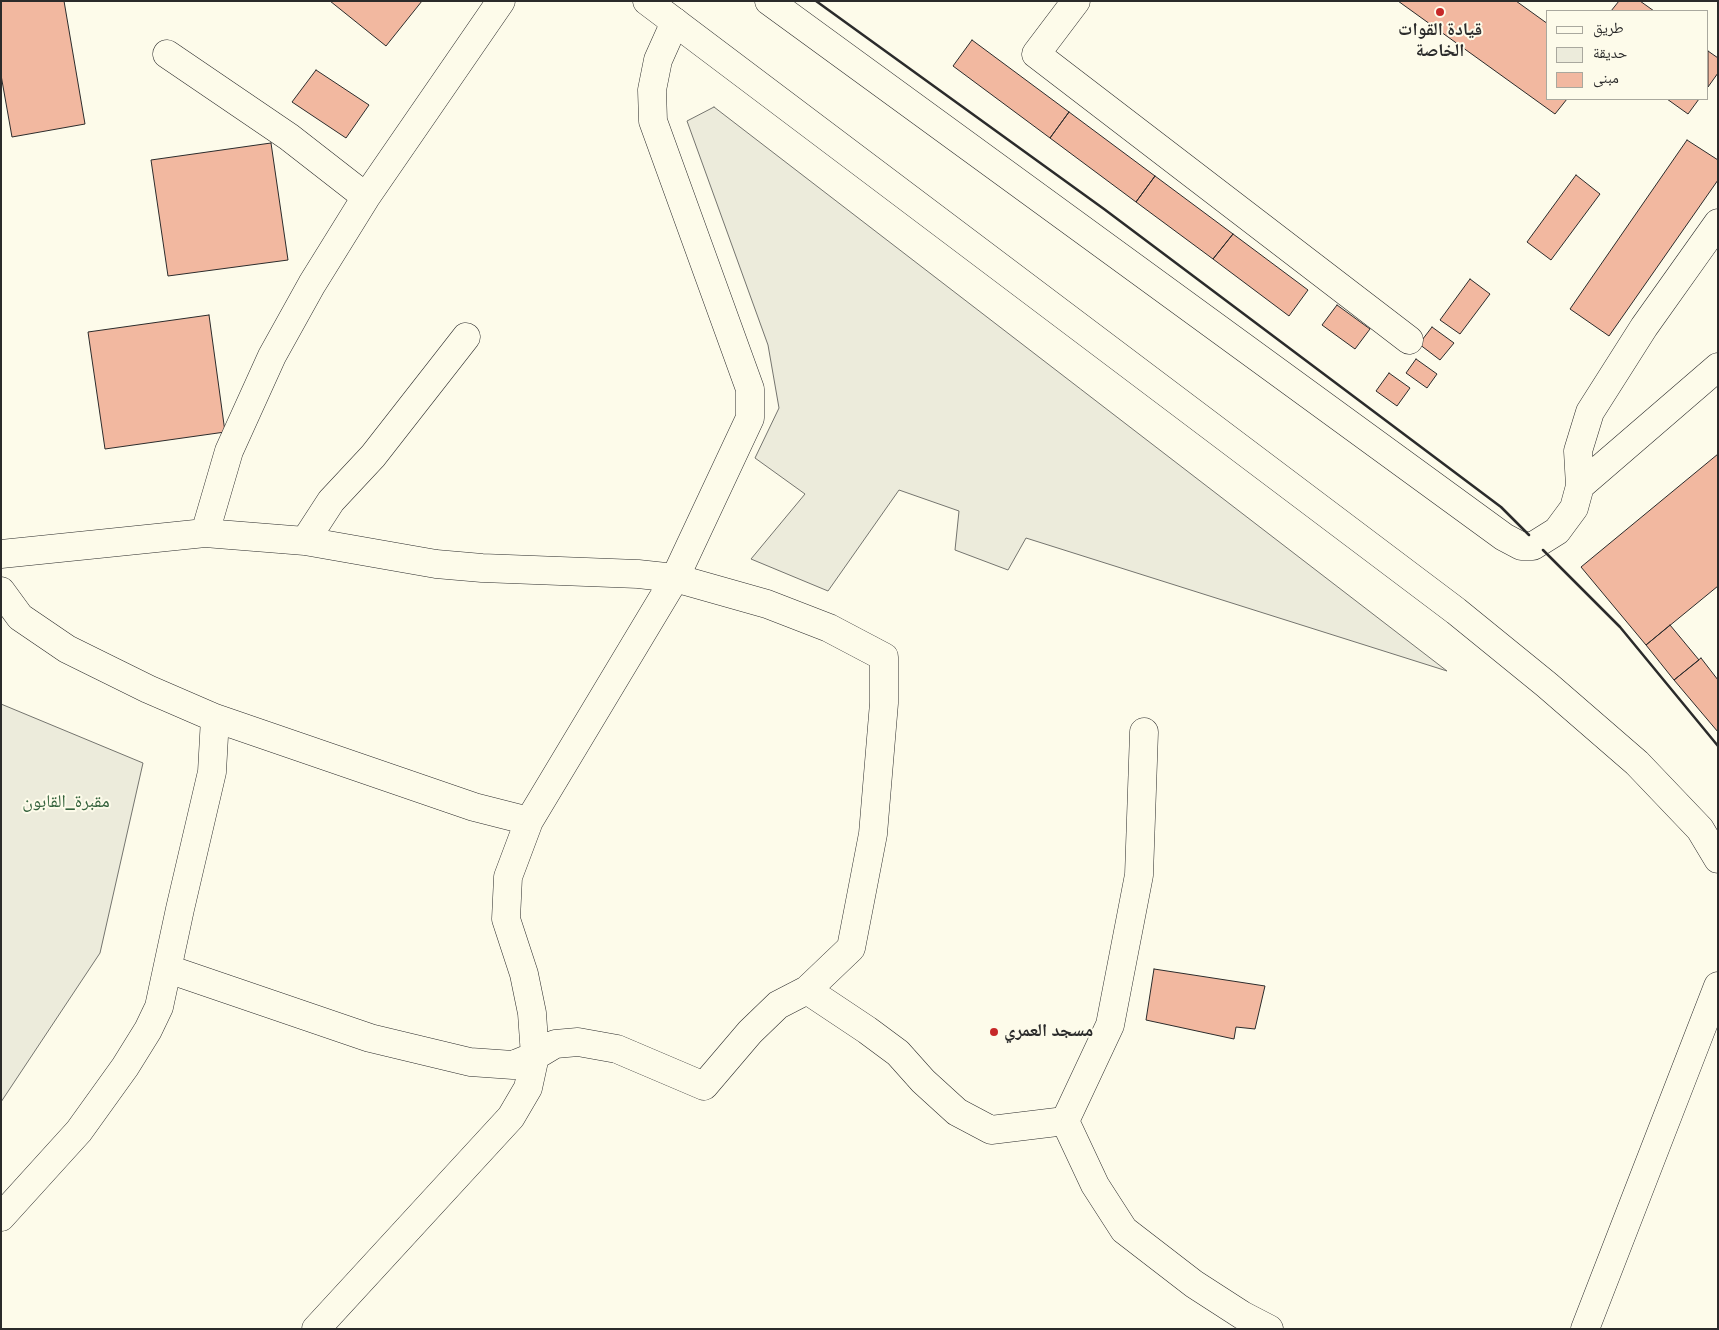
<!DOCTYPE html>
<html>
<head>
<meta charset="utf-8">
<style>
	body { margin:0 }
	#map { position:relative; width:1719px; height:1330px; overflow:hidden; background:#fdfbea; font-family:Overpass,"Noto Naskh Arabic",sans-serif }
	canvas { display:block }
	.frame { position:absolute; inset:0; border:2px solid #2b2b2b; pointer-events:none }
	.legend { position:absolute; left:1546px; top:10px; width:162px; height:90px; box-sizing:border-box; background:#fdfbea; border:1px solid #a9a89e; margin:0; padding:6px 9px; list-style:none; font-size:15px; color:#2b2b2b }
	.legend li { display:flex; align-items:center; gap:10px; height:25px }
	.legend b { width:25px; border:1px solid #a9a89e }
</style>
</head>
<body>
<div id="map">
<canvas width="1719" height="1330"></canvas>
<div class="frame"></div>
<ul class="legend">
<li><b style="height:6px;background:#fdfbea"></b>طريق</li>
<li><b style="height:14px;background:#ecebdb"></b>حديقة</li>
<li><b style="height:14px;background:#f2b8a0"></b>مبنى</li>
</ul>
</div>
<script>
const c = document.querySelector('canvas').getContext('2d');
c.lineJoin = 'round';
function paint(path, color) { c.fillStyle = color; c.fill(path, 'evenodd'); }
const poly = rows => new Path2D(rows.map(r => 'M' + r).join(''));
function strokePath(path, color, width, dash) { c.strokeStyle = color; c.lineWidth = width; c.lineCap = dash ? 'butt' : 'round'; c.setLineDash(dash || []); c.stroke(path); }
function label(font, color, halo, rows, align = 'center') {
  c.font = font + ' Overpass,"Noto Naskh Arabic",sans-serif'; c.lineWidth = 4; c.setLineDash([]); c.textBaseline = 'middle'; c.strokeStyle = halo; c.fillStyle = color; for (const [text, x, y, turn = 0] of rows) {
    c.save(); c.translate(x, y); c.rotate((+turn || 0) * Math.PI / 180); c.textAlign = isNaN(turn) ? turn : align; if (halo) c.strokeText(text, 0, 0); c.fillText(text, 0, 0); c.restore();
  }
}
const green = poly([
	[714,107,1447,671,1026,538,1008,570,955,550,959,511,899,490,828,591,751,559,805,494,755,458,779,408,768,345,687,121,714,107],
	[1,704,143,763,100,953,1,1102,1,704]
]);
const building = poly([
	[1,1,64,1,85,124,12,137,1,75,1,1],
	[330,1,422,1,386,46,330,1],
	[1398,1,1516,1,1548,24,1548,99,1567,99,1555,114,1398,1],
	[1619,1,1640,1,1654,11,1611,11,1619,1],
	[972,40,1069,112,1050,138,953,66,972,40],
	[1708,51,1718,58,1718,73,1708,87,1708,51],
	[316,70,369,105,346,138,292,102,316,70],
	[1667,99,1699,99,1688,114,1667,99],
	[1069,112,1155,176,1136,202,1050,138,1069,112],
	[1687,140,1718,160,1718,180,1609,336,1570,309,1687,140],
	[271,143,288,260,168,276,151,160,271,143],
	[1576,175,1600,194,1551,260,1527,242,1576,175],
	[1155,176,1233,234,1213,259,1136,202,1155,176],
	[1233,234,1308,290,1289,316,1213,259,1233,234],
	[1470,279,1490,294,1460,334,1440,320,1470,279],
	[1337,305,1370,329,1355,349,1322,325,1337,305],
	[209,315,225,432,105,449,88,332,209,315],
	[1432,327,1454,343,1440,360,1419,344,1432,327],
	[1416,359,1437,374,1427,388,1406,373,1416,359],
	[1389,373,1410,388,1397,406,1376,391,1389,373],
	[1718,454,1718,586,1646,645,1581,567,1718,454],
	[1670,625,1699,660,1674,680,1646,645,1670,625],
	[1701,658,1718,680,1718,732,1674,680,1701,658],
	[1154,969,1265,986,1255,1029,1236,1027,1234,1039,1146,1020,1154,969]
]);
const minor = poly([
	[769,1,1504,537,1521,546,1533,546,1557,531,1574,508,1580,486,1578,451,1590,412,1644,327,1718,223],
	[1076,1,1036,54,1409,340],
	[167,54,289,137,366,197],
	[1580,486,1718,367],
	[205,533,229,451,272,356,312,284,366,197,501,1],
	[305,541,331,501,373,456,466,337],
	[1,554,205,533,305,541,436,564,482,568,638,574,675,578,767,604,829,628,884,657,884,703,873,834,851,948,807,990,778,1005,750,1032,704,1086,617,1049,578,1042,555,1044,535,1056,513,1065,470,1062,370,1038,168,969],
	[1,591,20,617,67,649,148,689,215,718,474,807,529,821],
	[807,990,867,1030,898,1053,923,1081,957,1112,991,1130,1065,1121,1110,1025,1139,875,1144,732],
	[1065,1121,1095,1185,1124,1230,1194,1284,1242,1315,1269,1329],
	[1,1217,79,1131,125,1067,148,1030,159,1007,180,909,212,772,215,718],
	[316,1329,511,1117,528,1088,535,1056,532,1013,524,974,506,919,508,877,529,821,675,578,750,418,750,389,653,121,652,90,658,60,675,22],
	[1585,1329,1718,986]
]);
const major = poly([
	[647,1,1456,611,1547,685,1637,763,1700,829,1718,859]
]);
const wall = poly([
	[816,1,1104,209,1501,507,1529,535],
	[1543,550,1620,627,1718,746]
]);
const markers = [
	[1440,12,5,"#c62828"],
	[994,1032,5,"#c62828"]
];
const poiNames = [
	["قيادة القوات",1440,31],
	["الخاصة",1440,52],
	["مسجد العمري",1004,1032,"left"]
];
const parkNames = [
	["مقبرة_القابون",66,803]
];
paint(green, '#ecebdb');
strokePath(green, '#74746e', 1);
paint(building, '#f2b8a0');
strokePath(building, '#2b2b2b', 1);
strokePath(minor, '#2b2b2b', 29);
strokePath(major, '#2b2b2b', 29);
strokePath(minor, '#fdfbea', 28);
strokePath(major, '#fdfbea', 28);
strokePath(wall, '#2b2b2b', 2.5);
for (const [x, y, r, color] of markers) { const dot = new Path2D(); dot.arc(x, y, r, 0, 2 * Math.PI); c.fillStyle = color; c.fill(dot); strokePath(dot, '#fdfbea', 2); }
label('bold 18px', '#2b2b2b', '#fdfbea', poiNames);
label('18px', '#34623c', '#fdfbea', parkNames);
</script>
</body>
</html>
